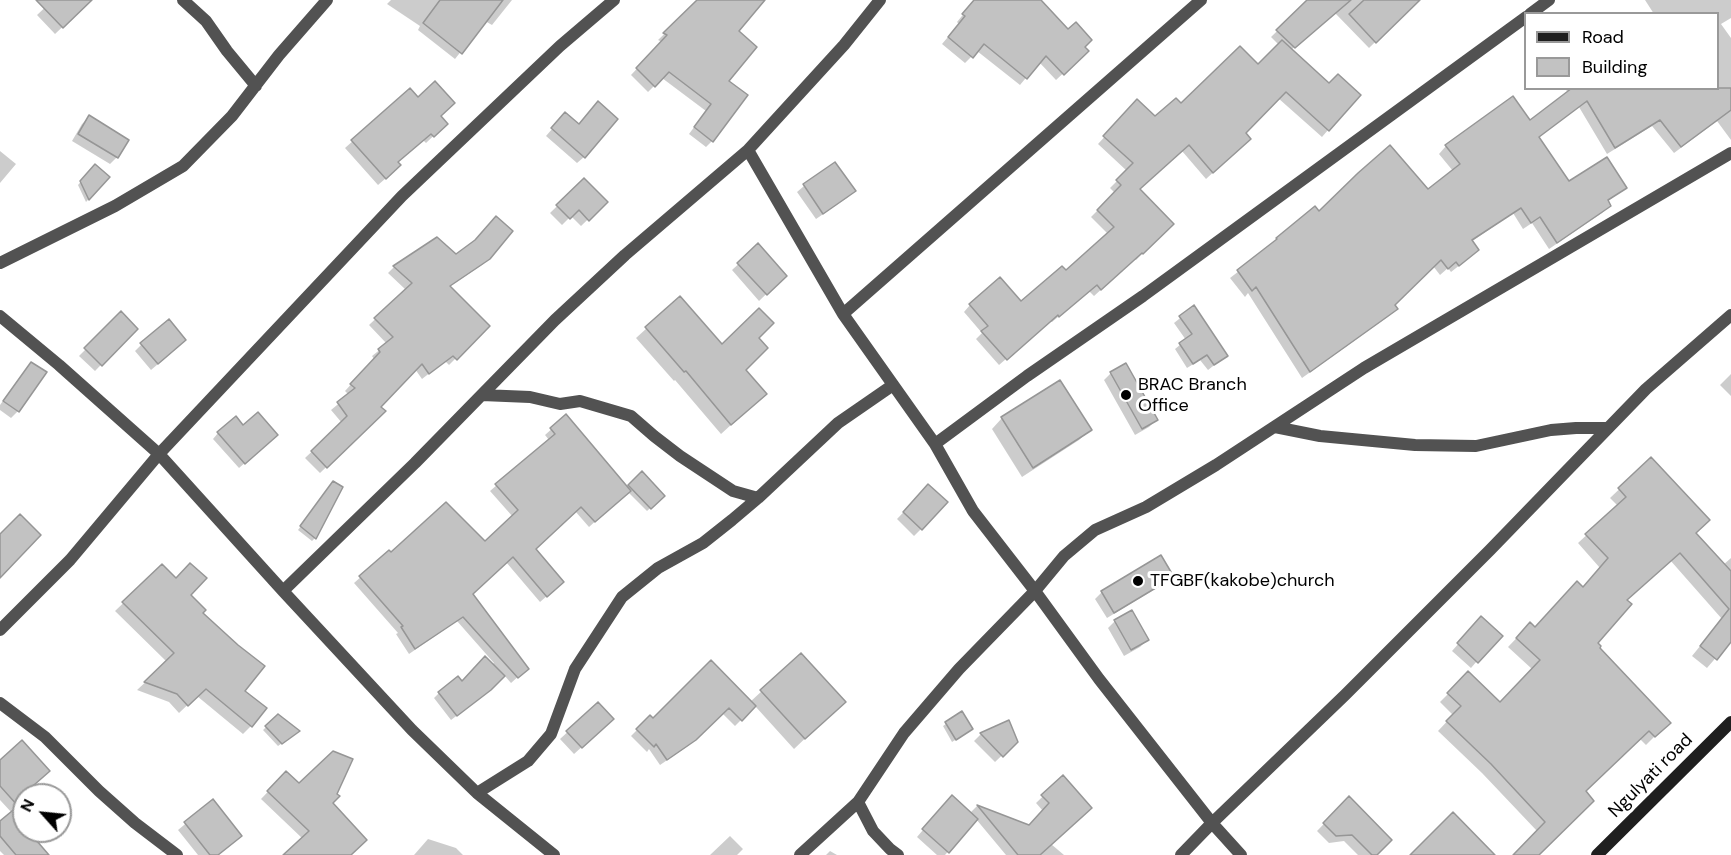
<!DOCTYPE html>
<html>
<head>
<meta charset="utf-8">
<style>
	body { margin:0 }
	#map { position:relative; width:1731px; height:855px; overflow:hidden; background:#fff; font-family:"DM Sans",sans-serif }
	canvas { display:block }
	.legend { position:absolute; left:1524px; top:12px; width:195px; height:78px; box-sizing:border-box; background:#fff; border:2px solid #999; margin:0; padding:8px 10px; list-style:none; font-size:18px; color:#000 }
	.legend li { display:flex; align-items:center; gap:12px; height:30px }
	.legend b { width:30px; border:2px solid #999 }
	.north { position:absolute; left:12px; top:783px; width:60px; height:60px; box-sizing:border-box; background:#fff; border:2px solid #999; border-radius:50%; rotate:297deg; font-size:16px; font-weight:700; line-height:24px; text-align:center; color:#000 }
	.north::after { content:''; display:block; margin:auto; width:21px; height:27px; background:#000; clip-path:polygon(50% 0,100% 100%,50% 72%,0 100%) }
</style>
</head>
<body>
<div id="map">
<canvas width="1731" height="855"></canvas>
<ul class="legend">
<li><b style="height:8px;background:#1f1f1f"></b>Road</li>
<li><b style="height:16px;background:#c2c2c2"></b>Building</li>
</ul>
<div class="north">N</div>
</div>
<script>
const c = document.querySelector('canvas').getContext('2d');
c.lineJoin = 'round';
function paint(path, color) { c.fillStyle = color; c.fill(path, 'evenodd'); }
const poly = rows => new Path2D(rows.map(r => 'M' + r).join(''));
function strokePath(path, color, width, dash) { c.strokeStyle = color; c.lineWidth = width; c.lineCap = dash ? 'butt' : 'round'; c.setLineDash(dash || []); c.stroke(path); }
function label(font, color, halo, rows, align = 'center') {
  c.font = font + ' "DM Sans",sans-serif'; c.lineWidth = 6; c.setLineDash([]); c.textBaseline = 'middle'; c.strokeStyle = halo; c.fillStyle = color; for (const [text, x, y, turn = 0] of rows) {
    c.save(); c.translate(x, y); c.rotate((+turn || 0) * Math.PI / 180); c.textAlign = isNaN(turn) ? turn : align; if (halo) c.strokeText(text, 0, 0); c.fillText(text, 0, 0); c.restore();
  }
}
const shadow = poly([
	[53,0,91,0,55,34,37,15],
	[391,0,512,0,492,25,485,21,455,59,418,30,420,26,387,4],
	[700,0,711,0,726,81,712,141,706,147,689,134,706,111,662,78,648,92,631,75,662,42,658,40],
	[975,0,1039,0,1087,51,1056,80,1039,62,1020,85,977,51,965,63,942,44,959,24,957,22],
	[1309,0,1416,0,1414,4,1369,48,1335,13,1291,50,1328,130,1322,137,1278,98,1244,133,1242,146,1206,179,1182,151,1138,190,1172,224,1136,260,1135,259,1094,296,1089,291,1052,322,1050,321,999,365,976,339,982,333,964,312,970,305,1021,303,1065,273,1108,234,1091,217,1115,193,1110,188,1127,171,1098,144,1131,108,1155,118,1258,66,1279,45,1271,37],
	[1645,0,1731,0,1731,18,1721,24,1731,38,1731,140,1717,121,1674,153,1652,126,1607,154,1579,107,1538,138,1569,183,1625,188,1607,202,1609,206,1602,213,1549,249,1532,223,1523,229,1513,213,1471,242,1470,257,1451,272,1448,268,1440,275,1433,266,1393,305,1396,309,1389,316,1302,378,1248,293,1245,297,1230,278,1270,247,1319,214,1428,191,1453,171,1439,154,1446,146,1529,122,1568,93,1565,88,1718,88,1718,14,1654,14],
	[410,90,446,124,426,143,423,140,397,163,393,172,378,185,345,148],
	[89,117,117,157,110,164,72,141,82,124],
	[559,121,579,126,584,157,577,163,546,136],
	[0,151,16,164,0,183],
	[835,164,854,191,847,198,816,219,797,192,804,186],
	[95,166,108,178,86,202,78,185],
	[584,180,606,202,581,226,571,216,562,225,550,213],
	[437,239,455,255,489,258,482,265,449,287,488,326,449,365,445,361,422,379,415,369,379,407,384,411,320,473,305,458,342,423,331,410,349,395,345,391,374,359,372,356,387,344,369,325,406,290,388,273,394,267],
	[758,246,785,276,759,301,732,270],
	[680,298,722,346,756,338,744,370,765,394,721,434,675,380,674,381,636,338],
	[1194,307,1226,356,1208,370,1200,360,1187,368,1175,349,1186,340,1174,323],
	[121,314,136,329,95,371,79,356],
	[142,344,178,347,151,370,135,351],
	[31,363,18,411,11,418,0,410,0,405,25,370],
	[1126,365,1156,420,1149,427,1135,435,1104,380,1111,373],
	[1731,374,1731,396,1720,385],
	[566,416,627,488,642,473,663,496,647,511,628,492,589,527,575,511,534,549,556,588,540,602,506,562,471,594,521,674,511,683,504,675,484,695,451,720,434,698,439,693,461,683,494,663,457,621,409,654,396,634,398,633,354,583,389,552,391,554,484,543,513,517,490,491,549,440,545,435],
	[1002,418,1090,430,1079,440,1022,477,992,429],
	[218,433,271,440,239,468,213,439],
	[1651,459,1695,533,1723,565,1731,558,1731,640,1707,668,1692,656,1722,619,1670,560,1625,601,1596,643,1597,648,1668,723,1646,745,1639,738,1584,792,1538,855,1515,855,1537,831,1482,773,1438,731,1453,715,1440,702,1468,674,1500,704,1532,669,1508,647,1530,624,1535,629,1583,588,1600,568,1578,543,1618,506,1610,498],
	[331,486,315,538,312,541,298,530],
	[922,493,921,529,914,536,897,519],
	[162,566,189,595,243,691,251,726,243,734,197,696,179,713,169,702,137,690,167,662,115,611],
	[1172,576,1165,583,1107,618,1095,599,1102,592],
	[1115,621,1147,640,1140,647,1124,656,1108,628],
	[1475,625,1477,661,1471,668,1452,651],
	[801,655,833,712,794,749,755,706,735,726,722,713,688,746,660,765,649,749,647,752,631,736,650,717,653,720,750,702],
	[598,704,605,726,574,754,560,739],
	[962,713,968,732,952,742,943,726],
	[278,716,295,734,278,746,263,730],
	[1008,722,1016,742,995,762,974,741,981,734],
	[0,762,32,785,41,795,24,795,24,831,32,831,29,834,48,855,4,855,0,851,0,823,12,813,0,800],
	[286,773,299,785,331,803,333,855,286,855,303,839,261,799],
	[1063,777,1051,844,1064,855,1006,855,976,819,945,855,937,855,917,837,945,804,970,813,977,806,1029,827,1043,811,1036,803],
	[1349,798,1375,855,1358,855,1344,841,1329,843,1317,831],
	[213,801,218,855,198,855,178,830],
	[730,836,743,849,737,855,710,855],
	[428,839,456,848,463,855,414,855],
	[830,851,837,855,826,855]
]);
const building = poly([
	[36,0,92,0,63,28,36,0],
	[440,0,503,0,462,54,423,23,440,0],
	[697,0,765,0,739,31,757,47,729,81,748,95,713,142,694,127,711,104,669,72,655,87,636,68,667,35,663,33,697,0],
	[974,0,1041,0,1068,29,1076,22,1092,40,1085,47,1089,51,1064,75,1046,56,1027,79,984,44,973,58,948,37,965,16,962,14,974,0],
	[1307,0,1351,0,1295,48,1276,30,1307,0],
	[1364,0,1420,0,1376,43,1349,14,1364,0],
	[1282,40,1329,83,1338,74,1361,95,1329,131,1286,92,1246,133,1251,139,1213,173,1189,145,1140,189,1174,224,1143,254,1142,253,1101,290,1097,285,1059,317,1058,315,1007,360,981,331,988,326,969,304,1000,277,1021,301,1062,266,1066,270,1114,227,1097,210,1121,185,1116,180,1133,163,1103,136,1137,99,1155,116,1176,98,1181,103,1240,46,1258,64,1282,40],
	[435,81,455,103,441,116,448,124,434,137,431,134,398,162,401,165,386,179,351,140,410,88,418,97,435,81],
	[1572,88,1731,88,1731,110,1681,147,1660,120,1615,148,1587,101,1539,137,1569,181,1607,157,1627,188,1608,200,1611,206,1557,243,1540,217,1531,223,1521,208,1472,240,1479,250,1459,266,1456,262,1448,269,1441,260,1395,305,1398,309,1310,372,1256,287,1252,291,1237,270,1277,239,1276,238,1315,206,1319,211,1358,173,1390,145,1428,189,1460,164,1445,145,1513,96,1530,120,1572,88],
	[598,101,618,119,585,158,551,128,565,112,579,124,598,101],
	[89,115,129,140,118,158,78,134,89,115],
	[835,162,856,191,823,214,803,184,835,162],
	[95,164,110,177,89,200,80,181,95,164],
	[584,178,608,202,589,221,579,210,570,219,556,205,584,178],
	[496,216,513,231,490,259,450,286,490,326,457,360,453,356,429,374,422,364,381,407,386,411,327,468,311,451,347,416,337,402,355,388,350,384,380,352,378,349,393,337,374,318,412,283,393,266,437,237,456,254,475,240,496,216],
	[758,243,787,276,767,295,737,263,758,243],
	[680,296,722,344,759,308,774,323,759,338,768,348,746,370,767,394,731,425,686,371,684,372,645,327,680,296],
	[1194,305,1228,356,1214,365,1207,355,1193,364,1179,343,1192,334,1179,316,1194,305],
	[121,311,138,329,102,366,84,348,121,311],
	[169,319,186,340,158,364,140,343,169,319],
	[31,362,47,372,19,412,3,401,31,362],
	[1126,363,1158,420,1142,429,1110,372,1126,363],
	[1060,380,1092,430,1033,468,1001,417,1060,380],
	[258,412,278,435,245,464,217,432,236,416,243,425,258,412],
	[566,414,631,491,595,522,581,507,536,549,564,582,547,597,513,557,473,594,529,669,518,678,463,617,415,649,401,627,403,626,359,576,389,550,391,552,446,502,485,541,518,510,495,484,555,434,550,428,566,414],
	[1651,457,1710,520,1696,533,1731,571,1731,642,1717,660,1700,646,1729,609,1680,553,1627,600,1632,604,1598,643,1601,646,1600,648,1671,723,1655,737,1649,731,1586,791,1594,801,1539,855,1513,855,1545,822,1491,764,1446,721,1461,706,1447,693,1468,671,1500,702,1540,660,1516,638,1530,622,1535,627,1577,581,1583,587,1608,558,1585,534,1626,497,1618,488,1651,457],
	[642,471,665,496,651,509,628,485,642,471],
	[333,481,343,487,316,539,300,526,333,481],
	[928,484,948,502,922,530,903,512,928,484],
	[20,514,41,535,0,578,0,534,20,514],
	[1161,555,1174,577,1114,613,1101,591,1161,555],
	[190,563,207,578,191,595,206,610,203,613,238,645,265,666,245,691,267,708,252,727,206,689,188,706,177,694,144,682,174,653,122,602,162,564,176,578,190,563],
	[1132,610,1149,640,1131,650,1114,620,1132,610],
	[1481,616,1503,636,1478,663,1457,643,1481,616],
	[801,653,846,702,805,739,760,690,801,653],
	[485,656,505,676,491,690,457,716,438,692,458,676,462,681,485,656],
	[711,660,756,706,742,721,729,708,696,740,667,760,656,744,654,747,636,729,650,715,653,718,711,660],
	[598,702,614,719,582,748,566,731,598,702],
	[962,711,973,729,956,740,945,722,962,711],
	[278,714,300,731,282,744,265,726,278,714],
	[1009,720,1018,742,1003,757,980,733,1009,720],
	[22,740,50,771,34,785,43,795,24,795,24,831,33,831,30,833,49,855,16,855,0,836,0,821,18,806,0,786,0,760,22,740],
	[333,751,353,759,337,794,340,796,333,803,367,840,351,855,283,855,309,831,267,791,286,771,299,783,333,751],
	[1063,775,1092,808,1040,855,1018,855,977,805,1029,825,1049,803,1041,795,1063,775],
	[952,795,978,819,949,853,922,829,952,795],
	[1349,796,1392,840,1377,855,1372,855,1352,835,1336,836,1323,823,1349,796],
	[213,799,242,836,218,855,210,855,184,822,213,799],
	[1453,812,1495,855,1410,855,1453,812]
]);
const minor = poly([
	[183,0,206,21,227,51,256,86],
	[1530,14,1549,0],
	[748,150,843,314,935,444,973,511,1035,591,1099,679,1212,823,1181,855],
	[0,263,115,206,183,166,232,116,279,55,327,0],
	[843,314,1201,0],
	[0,316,59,365,159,454,283,591,412,730,477,793,554,855],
	[482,395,530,397,560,404,580,401,631,416,654,436,680,456,733,491,758,498],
	[1275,427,1320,436,1415,445,1476,446,1551,430,1576,428,1608,428],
	[935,444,1027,376,1143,296,1526,17],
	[283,591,415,463,555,320,625,255,748,150,844,45,880,0],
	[0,630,70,560,159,454,402,196,560,46,614,0],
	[0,703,45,737,99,791,135,823,177,855],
	[477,793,528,761,551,734,575,669,622,597,658,568,703,543,732,520,758,498,838,423,893,385],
	[858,802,873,831,890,849,898,855],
	[800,855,858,802,904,733,959,669,1035,591,1064,556,1095,530,1146,507,1216,465,1364,368,1731,153],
	[1241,855,1212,823,1345,695,1490,550,1646,389,1731,315]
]);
const secondary = poly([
	[1597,855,1731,722]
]);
const markers = [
	[1126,395,6,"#000"],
	[1138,581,6,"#000"]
];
const poiNames = [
	["BRAC Branch",1138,385],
	["Office",1138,406],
	["TFGBF(kakobe)church",1150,581]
];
const streetNames = [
	["Ngulyati road",1651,776,-45]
];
paint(shadow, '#0003');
paint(building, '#c2c2c2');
strokePath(building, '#969696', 1.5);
strokePath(minor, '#525252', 12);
strokePath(secondary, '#1f1f1f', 12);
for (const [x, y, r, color] of markers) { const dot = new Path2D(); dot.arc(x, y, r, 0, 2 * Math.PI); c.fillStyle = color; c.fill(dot); strokePath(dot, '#fff', 2); }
label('18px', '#000', '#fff', poiNames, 'left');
label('18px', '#000', '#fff', streetNames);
</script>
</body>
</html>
